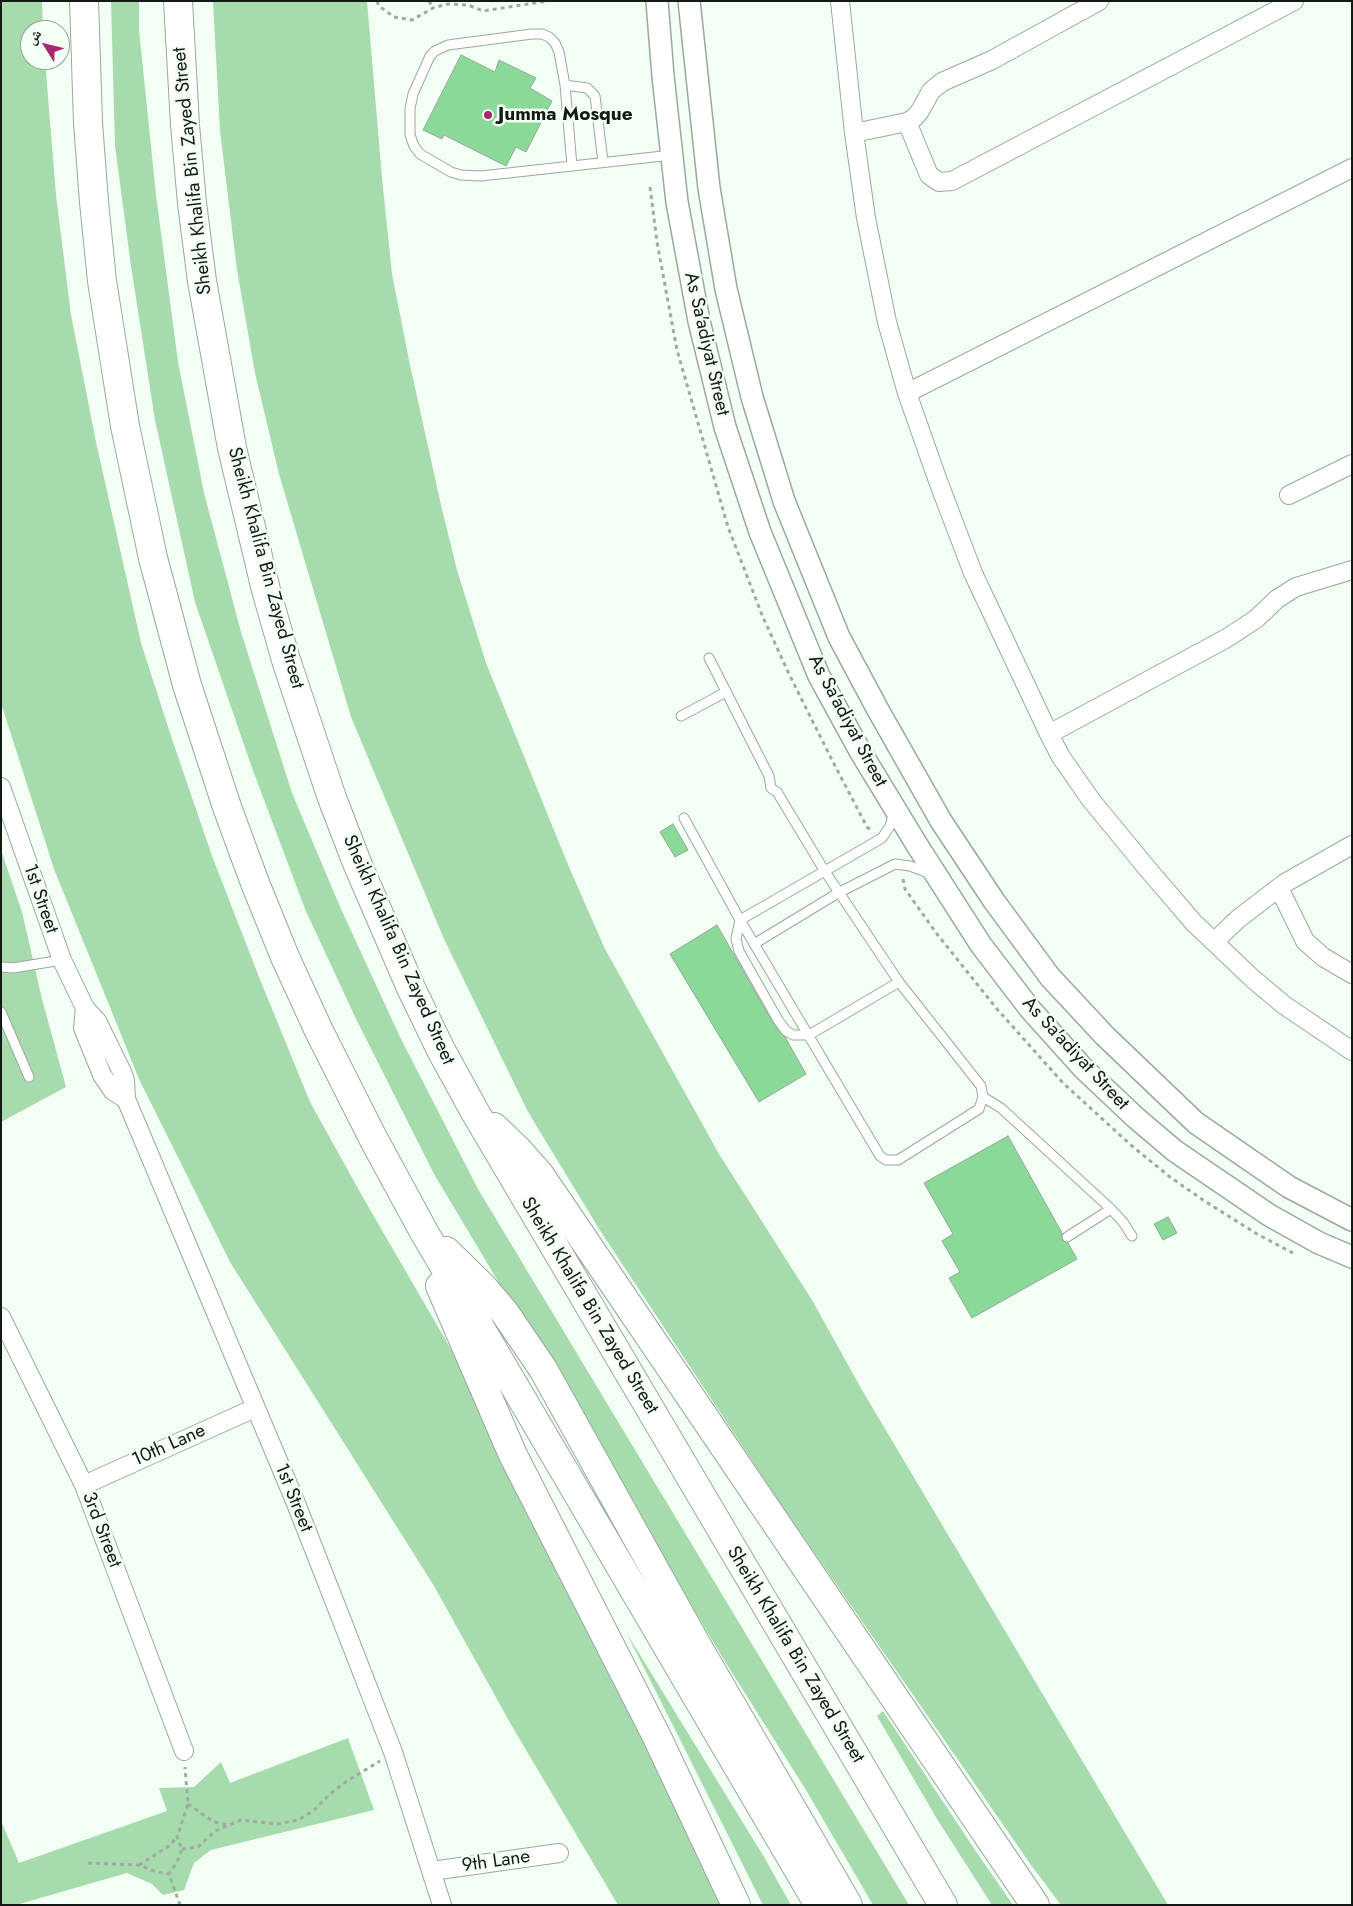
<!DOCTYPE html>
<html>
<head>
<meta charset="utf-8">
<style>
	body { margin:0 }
	#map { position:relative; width:1353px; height:1906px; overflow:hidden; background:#f3fef4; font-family:Jost,"Noto Naskh Arabic",sans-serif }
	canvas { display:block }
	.frame { position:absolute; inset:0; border:2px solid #131a14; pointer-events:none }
	.north { position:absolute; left:20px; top:20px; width:50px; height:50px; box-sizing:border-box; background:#f3fef4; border:1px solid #99a39a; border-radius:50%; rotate:306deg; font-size:14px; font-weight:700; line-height:20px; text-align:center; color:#131a14 }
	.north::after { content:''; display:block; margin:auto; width:18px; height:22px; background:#a92672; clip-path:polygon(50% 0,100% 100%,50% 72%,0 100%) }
</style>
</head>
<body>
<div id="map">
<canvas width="1353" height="1906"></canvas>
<div class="frame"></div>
<div class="north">ش</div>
</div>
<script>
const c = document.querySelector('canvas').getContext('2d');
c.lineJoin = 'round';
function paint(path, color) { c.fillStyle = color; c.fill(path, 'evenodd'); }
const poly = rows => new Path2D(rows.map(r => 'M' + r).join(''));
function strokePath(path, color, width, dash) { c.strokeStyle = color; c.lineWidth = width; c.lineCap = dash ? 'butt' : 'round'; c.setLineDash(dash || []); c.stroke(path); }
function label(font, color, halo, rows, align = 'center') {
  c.font = font + ' Jost,sans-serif'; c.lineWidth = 5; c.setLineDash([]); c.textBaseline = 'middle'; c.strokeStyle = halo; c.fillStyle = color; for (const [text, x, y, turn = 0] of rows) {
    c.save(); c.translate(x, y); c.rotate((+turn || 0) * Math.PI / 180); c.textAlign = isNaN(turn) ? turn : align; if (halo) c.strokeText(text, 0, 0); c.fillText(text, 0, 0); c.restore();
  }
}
const green = poly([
	[1,1,42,1,43,30,30,30,30,60,45,60,56,195,71,315,96,442,141,643,171,736,212,856,259,977,310,1102,365,1201,452,1351,568,1580,724,1905,618,1905,513,1728,434,1586,230,1262,139,1079,54,869,1,703],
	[111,1,139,1,139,30,156,195,178,362,204,493,241,632,292,793,341,909,400,1037,478,1189,909,1905,873,1905,806,1790,724,1660,434,1174,357,1021,305,909,252,768,195,602,155,420,131,266,115,146],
	[213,1,367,1,382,178,392,274,410,365,441,505,457,570,486,663,569,867,605,949,719,1154,812,1300,862,1390,1168,1905,1061,1905,1031,1865,780,1503,601,1232,528,1112,444,939,351,717,279,474,255,373,237,270,220,131],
	[1,850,22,912,42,999,66,1087,1,1122],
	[626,1632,764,1857,791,1905,763,1905],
	[883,1711,975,1850,1013,1905,992,1905,937,1819,877,1716],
	[348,1738,374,1810,211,1850,194,1863,184,1890,163,1895,152,1884,127,1873,16,1905,1,1905,1,1821,19,1863,167,1811,159,1788,194,1787,221,1762,230,1783]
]);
const building = poly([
	[461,55,495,72,499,60,536,78,530,88,552,101,526,152,516,147,506,166,444,135,442,139,423,130,461,55],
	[673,824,688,850,675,857,660,832,673,824],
	[717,925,773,1023,785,1037,806,1074,759,1102,670,954,717,925],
	[1008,1136,1062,1233,1062,1240,1068,1243,1077,1259,972,1318,949,1278,960,1272,942,1241,953,1234,924,1183,1008,1136],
	[1168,1217,1177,1233,1163,1240,1154,1224,1168,1217]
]);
const path = poly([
	[377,1,379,6,394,17,412,20,433,8,448,4,468,5,483,11,548,1],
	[429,1,433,8],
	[650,187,657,242,677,350,728,527,762,615,789,674,833,762,867,827,872,831],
	[903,879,905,889,937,934,997,1009,1063,1083,1132,1146,1170,1177,1203,1200,1257,1234,1293,1253],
	[188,1804,214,1822,228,1825],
	[182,1849,198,1847,215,1831,241,1820,278,1824,298,1820,313,1811,330,1794,347,1781,380,1761],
	[88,1863,139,1865,156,1872,169,1874],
	[139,1865,169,1846,177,1837],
	[180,1905,169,1874,177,1862,182,1849,177,1837,188,1804,185,1767]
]);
const service = poly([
	[565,85,587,88,595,96,603,162],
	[572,166,565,85,559,52,555,43,549,37,542,34,532,34,448,45,435,51,430,56,413,94,410,109,410,135,414,146,420,154,451,172,461,175,481,176,672,155],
	[681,716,726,692],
	[894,812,890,826,882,838,740,920,736,939,739,951,778,1020,786,1031,793,1035,809,1035,899,982],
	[684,818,740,920,880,1156,886,1160,898,1160,979,1109,983,1097,981,1086,899,982,824,870,777,792,771,788,769,776,709,658],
	[754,944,838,893,895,864,910,866,929,873],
	[1,967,13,968,62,960],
	[1,1012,29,1077],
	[983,1097,1001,1108,1111,1209,1123,1222,1132,1236],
	[1067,1237,1111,1209]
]);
const minor = poly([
	[840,1,854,133,866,218,887,322,907,393,938,481,973,573,1049,734,1061,757,1091,800,1146,867,1194,923,1253,979,1284,1005,1352,1051],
	[907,122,929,175,939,182,952,181,1294,1],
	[854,133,907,122,914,118,920,111,931,91,942,82,992,60,1099,1],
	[907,393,1352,168],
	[1289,495,1352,464],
	[1049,734,1227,638,1256,619,1277,599,1296,587,1352,570],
	[1,787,62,960,85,1008,97,1021,122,1072,125,1080,126,1099,295,1501,337,1608,393,1752,442,1905],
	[1279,888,1305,941,1323,957,1352,974],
	[1214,942,1238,919,1285,883,1352,845],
	[85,1008,83,1028,102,1075,113,1091,126,1099],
	[1,1317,84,1485,184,1751],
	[84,1485,255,1408],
	[432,1871,559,1853]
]);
const tertiary = poly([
	[657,1,663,76,677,202,699,321,725,427,760,532,819,676,860,751,917,845,981,945,1030,1009,1083,1068,1136,1118,1175,1151,1269,1215,1319,1243,1352,1257],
	[689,1,709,188,726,289,752,397,784,501,839,637,878,710,941,821,994,901,1050,977,1105,1036,1196,1123,1289,1187,1352,1220]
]);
const motorway = poly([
	[84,1,88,123,94,202,102,281,125,426,153,558,187,685,227,807,255,883,285,957,319,1031,373,1138,424,1232,819,1905],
	[178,1,185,125,192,203,202,281,232,448,266,590,286,660,332,798,357,863,411,988,441,1050,475,1112,943,1905],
	[494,1127,517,1149,540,1175,1035,1905],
	[446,1251,483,1287,505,1313,543,1369,699,1649,848,1905],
	[440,1286,513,1455,657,1737,736,1905]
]);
const markers = [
	[488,115,5,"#a92672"]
];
const poiNames = [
	["Jumma Mosque",498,115]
];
const streetNames = [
	["Sheikh Khalifa Bin Zayed Street",193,171,-96],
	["As Sa'adiyat Street",706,344,77],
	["Sheikh Khalifa Bin Zayed Street",265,568,75],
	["As Sa'adiyat Street",847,721,62],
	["1st Street",40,899,71],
	["Sheikh Khalifa Bin Zayed Street",398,950,66],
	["As Sa'adiyat Street",1075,1054,47],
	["Sheikh Khalifa Bin Zayed Street",589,1306,59],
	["10th Lane",169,1446,-24],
	["1st Street",293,1498,68],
	["3rd Street",101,1530,69],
	["Sheikh Khalifa Bin Zayed Street",795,1655,59],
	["9th Lane",496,1862,-8]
];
paint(green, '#a6dbad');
paint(building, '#8bd998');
strokePath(building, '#96a898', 1);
strokePath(service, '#98aa9a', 11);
strokePath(minor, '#98aa9a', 20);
strokePath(tertiary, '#98aa9a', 24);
strokePath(motorway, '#98aa9a', 30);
strokePath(path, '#a0aaa1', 3, [4, 4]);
strokePath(service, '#fff', 9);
strokePath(minor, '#fff', 18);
strokePath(tertiary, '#fff', 21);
strokePath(motorway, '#fff', 28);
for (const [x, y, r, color] of markers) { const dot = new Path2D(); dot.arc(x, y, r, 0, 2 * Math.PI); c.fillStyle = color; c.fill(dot); strokePath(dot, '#f3fef4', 2); }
label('bold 19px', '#131a14', '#f3fef4', poiNames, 'left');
label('19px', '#131a14', '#f3fef4', streetNames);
</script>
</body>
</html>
